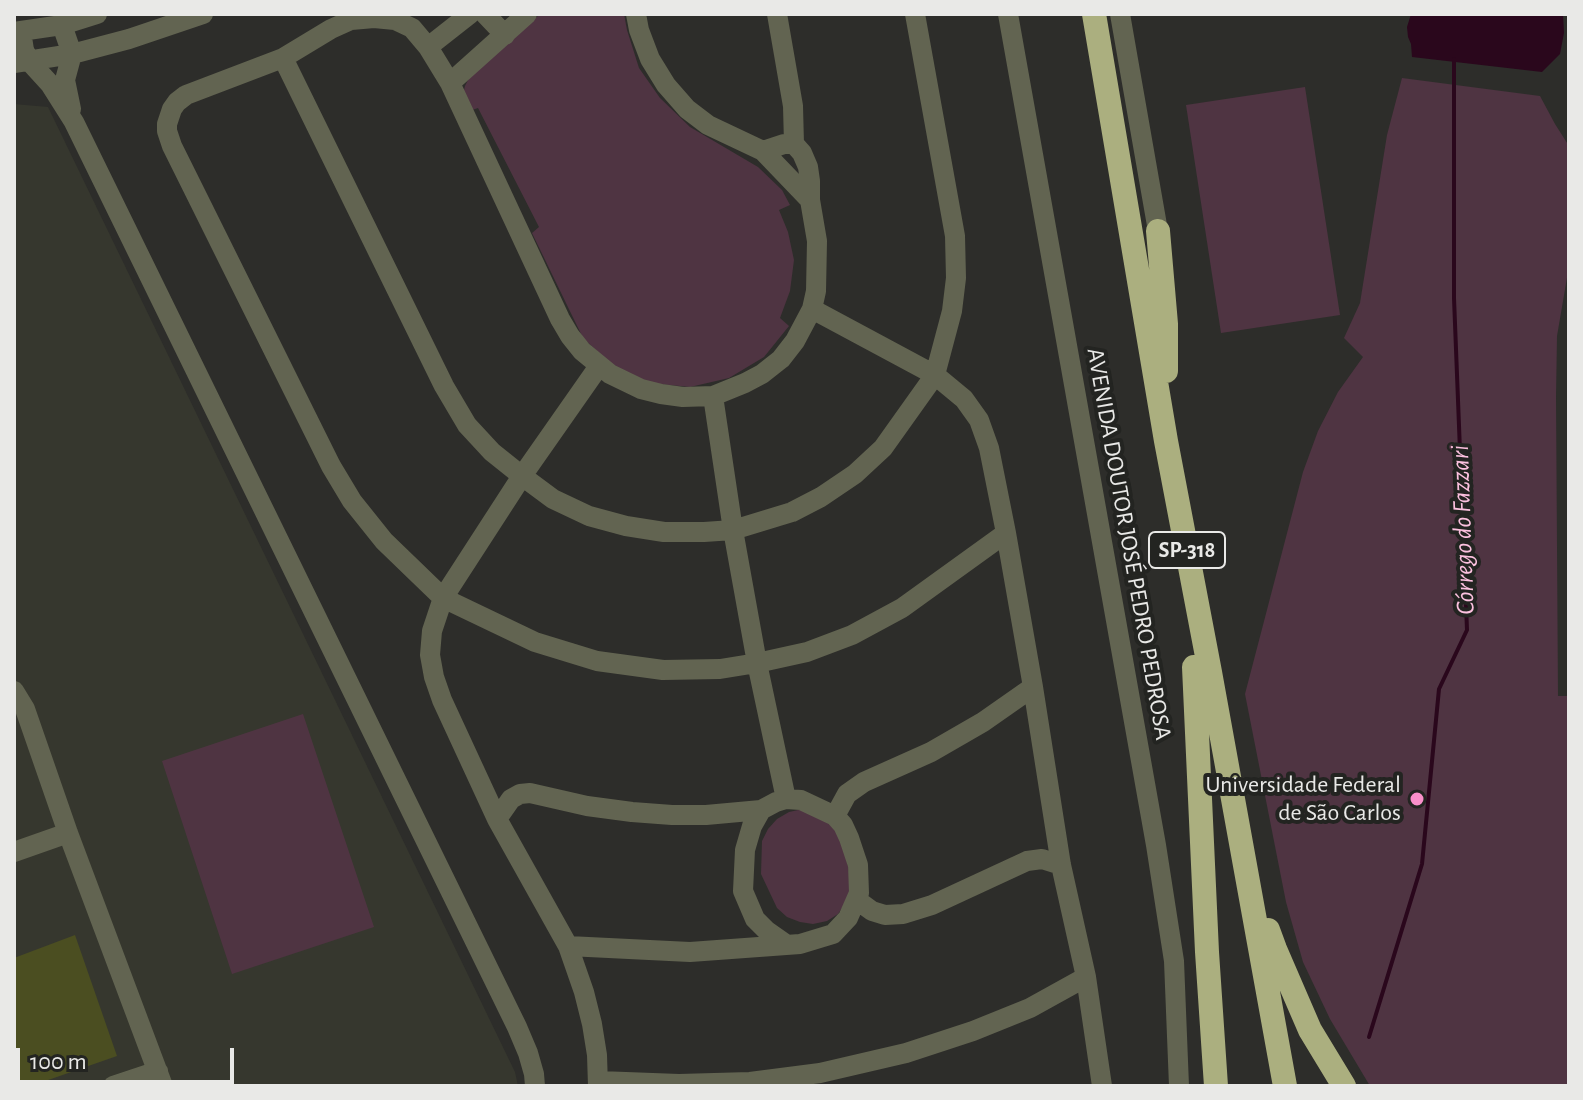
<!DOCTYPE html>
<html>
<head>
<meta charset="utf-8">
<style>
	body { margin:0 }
	#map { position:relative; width:1583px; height:1100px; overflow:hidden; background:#2d2d2a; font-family:"Alegreya Sans",sans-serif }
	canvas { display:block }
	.frame { position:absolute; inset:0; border:16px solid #e9e9e7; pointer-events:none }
	.scale { position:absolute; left:16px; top:1048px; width:218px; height:36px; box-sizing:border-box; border:4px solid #e9e9e7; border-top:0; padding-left:10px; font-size:24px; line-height:28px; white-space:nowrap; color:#e9e9e7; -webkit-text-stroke:6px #232421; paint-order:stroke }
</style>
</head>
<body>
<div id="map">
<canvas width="1583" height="1100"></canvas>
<div class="frame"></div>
<div class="scale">100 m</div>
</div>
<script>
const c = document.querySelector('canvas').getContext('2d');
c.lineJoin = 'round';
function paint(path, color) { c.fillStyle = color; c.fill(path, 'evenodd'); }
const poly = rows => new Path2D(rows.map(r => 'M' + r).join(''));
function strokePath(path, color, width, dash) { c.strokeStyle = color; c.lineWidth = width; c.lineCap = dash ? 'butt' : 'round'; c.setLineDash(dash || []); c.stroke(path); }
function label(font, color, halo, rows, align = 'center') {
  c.font = font + ' "Alegreya Sans",sans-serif'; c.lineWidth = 8; c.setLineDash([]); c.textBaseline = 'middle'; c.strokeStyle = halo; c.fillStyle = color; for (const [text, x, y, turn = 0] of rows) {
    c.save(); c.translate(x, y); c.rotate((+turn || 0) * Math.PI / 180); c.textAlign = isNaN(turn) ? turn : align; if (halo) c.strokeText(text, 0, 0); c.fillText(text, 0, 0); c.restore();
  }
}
const built = poly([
	[14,104,48,107,515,1072,518,1086,14,1086]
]);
const green = poly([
	[540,14,624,14,627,30,639,68,660,98,690,127,758,167,782,190,790,205,779,210,788,232,794,260,790,291,780,318,789,326,764,357,729,378,690,387,649,383,613,366,583,338,532,233,539,227,478,108,469,111,463,94,465,86,469,78],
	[1402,78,1540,96,1555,124,1569,146,1569,266,1557,336,1556,397,1558,696,1569,696,1569,1086,1370,1086,1330,1019,1303,962,1286,902,1245,694,1303,472,1318,431,1338,392,1363,357,1344,338,1360,303,1387,135],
	[1305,87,1340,315,1221,333,1186,105],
	[303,714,374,927,232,974,162,761],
	[803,809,840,825,853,892,838,914,827,921,813,924,800,922,787,917,777,908,761,874,762,841,768,829,777,819,789,812]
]);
const water = poly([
	[1411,14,1563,14,1564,33,1560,54,1542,72,1412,57,1411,44,1408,37,1407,27]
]);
const stream = poly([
	[1369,1037,1422,864,1439,689,1467,630,1454,298,1454,59]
]);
const building = poly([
	[75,935,117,1056,31,1086,14,1086,14,958]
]);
const minor = poly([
	[485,14,505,35],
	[636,14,639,30,650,59,666,85,687,109,708,125,763,151],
	[777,14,793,106,794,144],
	[1008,14,1156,845,1174,961,1179,1086],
	[1120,14,1158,231],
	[62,25,72,54,65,80,71,109],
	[21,31,24,50,29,61,50,84,74,122,517,1027,528,1053,534,1074,535,1086],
	[14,32,62,25,97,14],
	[428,47,470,14],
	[283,58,444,386,467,425,492,452,522,476,553,499,589,516,626,526,664,532,704,532,733,530,792,512,821,497,855,474,883,448,935,375,952,311,956,278,955,236,915,14],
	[14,63,72,54,129,39,203,14],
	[450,83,527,14],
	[784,144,794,144,802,153,808,167,810,181,810,200,763,151,784,144],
	[810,200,817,241,816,291,812,309,795,341,781,359,762,374,745,383,713,396,683,397,661,394,641,389,610,374,582,351,570,336,560,319,450,83,428,47,412,28,395,20,374,18,351,20,331,29,283,58,186,95,177,102,172,109,167,124,167,131,172,146,331,466,352,501,384,541,443,598,535,642,597,661,663,670,720,669,757,663,807,652,852,635,902,608,1006,533],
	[812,309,935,375,964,399,979,420,989,448,1006,533,1033,687,1061,865,1086,977,1102,1086],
	[713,396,733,530,757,663,786,799],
	[14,691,25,709,68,833,163,1086],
	[761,810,752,826,745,850,743,891,755,919,767,931,787,945],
	[835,816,847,794,864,782,931,752,983,722,1033,687],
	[497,819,511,799,520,794,530,793,587,806,632,812,672,815,706,815,761,810,776,802,786,799,801,800,835,816,843,825,849,838,858,865,859,893,848,918,833,934,800,944,690,952,568,946],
	[14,852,68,833],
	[857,900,872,911,885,915,903,914,932,905,1027,861,1042,859,1061,865],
	[599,1081,679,1084,750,1082,820,1073,906,1053,973,1031,1030,1008,1086,977],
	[113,1086,158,1071],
	[598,1086,597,1055,592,1024,584,992,568,946,497,819,442,700,434,677,430,655,432,631,443,598,522,476,599,366]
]);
const highway = poly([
	[1094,14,1166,441,1210,672,1285,1086],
	[1158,231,1166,324,1166,371],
	[1194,667,1207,952,1216,1086],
	[1268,930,1275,949,1310,1030,1344,1086]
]);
const markers = [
	[1417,799,8,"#f98fca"]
];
const shields = [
	[1187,550,76]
];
const shieldNames = [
	["SP-318",1187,550]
];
const streetNames = [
	["AVENIDA DOUTOR JOSÉ PEDRO PEDROSA",1129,544,80]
];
const poiNames = [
	["Universidade Federal",1401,785],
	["de São Carlos",1401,813]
];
const waterNames = [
	["Córrego do Fazzari",1463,530,-92]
];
paint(built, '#36372e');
paint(green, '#4f3442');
paint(water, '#2a071c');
strokePath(stream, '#2a071c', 4);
paint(building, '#4b4e21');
strokePath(minor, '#626451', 20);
strokePath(highway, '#abaf7f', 24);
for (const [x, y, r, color] of markers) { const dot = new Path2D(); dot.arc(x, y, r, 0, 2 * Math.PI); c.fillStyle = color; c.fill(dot); strokePath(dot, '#232421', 3); }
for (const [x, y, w] of shields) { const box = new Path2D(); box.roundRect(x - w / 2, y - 18, w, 36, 6); c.fillStyle = '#232421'; c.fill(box); strokePath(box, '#e9e9e7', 2); }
label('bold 22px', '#e9e9e7', null, shieldNames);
label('24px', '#e9e9e7', '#232421', streetNames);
label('24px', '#e9e9e7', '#232421', poiNames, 'right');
label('italic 26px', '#fcc1df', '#232421', waterNames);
</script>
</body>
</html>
